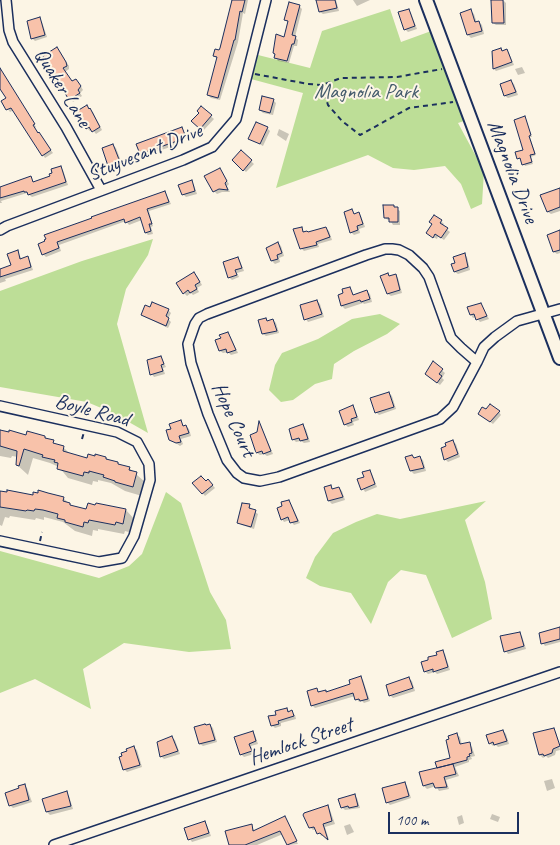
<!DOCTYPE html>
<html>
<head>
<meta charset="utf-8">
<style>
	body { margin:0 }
	#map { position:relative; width:560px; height:845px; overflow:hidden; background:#fcf5e5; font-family:Caveat,sans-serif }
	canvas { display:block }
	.scale { position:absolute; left:388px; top:812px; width:131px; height:22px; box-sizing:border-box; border:2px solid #1b2f5e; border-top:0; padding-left:6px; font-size:15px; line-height:18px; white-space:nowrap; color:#1b2f5e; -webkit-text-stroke:4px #fcf5e5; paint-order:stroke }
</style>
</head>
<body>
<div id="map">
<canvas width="560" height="845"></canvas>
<div class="scale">100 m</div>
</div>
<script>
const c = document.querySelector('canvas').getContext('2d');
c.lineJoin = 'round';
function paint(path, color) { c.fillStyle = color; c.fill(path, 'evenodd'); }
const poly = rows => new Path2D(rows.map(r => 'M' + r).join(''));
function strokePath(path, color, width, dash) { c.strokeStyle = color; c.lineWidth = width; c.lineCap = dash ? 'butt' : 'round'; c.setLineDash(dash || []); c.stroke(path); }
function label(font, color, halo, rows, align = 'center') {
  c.font = font + ' Caveat,sans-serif'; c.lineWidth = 4; c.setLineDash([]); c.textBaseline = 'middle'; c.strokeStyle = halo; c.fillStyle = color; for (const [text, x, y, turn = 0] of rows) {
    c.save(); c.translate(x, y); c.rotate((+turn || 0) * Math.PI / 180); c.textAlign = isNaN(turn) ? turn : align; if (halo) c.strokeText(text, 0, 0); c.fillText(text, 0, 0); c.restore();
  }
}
const green = poly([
	[390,9,401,42,434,30,467,120,458,123,484,171,482,204,471,209,461,184,445,166,414,170,393,168,368,155,276,188,303,93,251,79,258,55,310,68,322,31],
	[153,239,148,255,126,289,117,324,148,433,113,413,87,402,0,387,0,291,82,261],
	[380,314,400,324,387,334,354,351,334,364,332,379,315,384,293,400,281,402,269,390,275,365,282,353,318,339,352,319],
	[166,492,181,503,210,592,226,620,231,649,189,652,124,643,83,669,91,709,35,679,0,693,0,551,99,578,129,566,142,554],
	[486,501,465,520,485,582,492,619,452,638,426,575,401,570,388,582,371,624,351,593,320,586,306,578,315,557,333,533,356,522,377,514,400,519]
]);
const shadow = poly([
	[234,0,248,0,245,14,243,13,238,42,220,100,211,98,208,95,218,59,214,56,219,51],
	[324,0,336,0,339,11,323,14,320,12],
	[353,0,370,0,357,6],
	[503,0,506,3,506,25,496,25,493,23],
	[299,6,302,9,295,37,298,40,297,46,294,46,289,63,278,61,276,58,285,38,289,23,286,20],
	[409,10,411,13,417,29,408,32,405,29],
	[471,11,474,14,477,23,479,22,482,25,484,34,471,38,468,35,462,14],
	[39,19,42,22,47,37,35,41,32,38],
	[501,49,503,52,506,50,509,53,514,65,496,71,494,69],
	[60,52,69,66,69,69,65,72,73,83,79,83,83,90,80,93,82,96,73,102,45,56],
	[522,67,525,73,518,75,515,69],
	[0,69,36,127,35,128,53,153,45,158,14,110,10,112,3,102,7,99,0,88],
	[511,81,514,84,518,95,508,98,505,96,502,85],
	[273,100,276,103,273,115,263,113,260,110],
	[87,107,93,112,102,130,96,134,92,129,90,131,87,128],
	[201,108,214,119,203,131,193,121,200,113],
	[526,120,532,137,530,137,536,155,531,157,533,164,525,166,522,160,518,158,525,150],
	[182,128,187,138,181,140,182,143,144,156,141,154],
	[267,128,270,131,263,146,250,139],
	[279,129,289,134,286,141,277,135],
	[113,145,116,148,122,164,112,168,110,165],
	[241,152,254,164,246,172,234,160],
	[61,167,63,170,68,185,32,197,27,193,1,201,2,203,0,203,0,188,31,178,34,183,51,177],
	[220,169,229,184,227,186,230,192,222,192,217,194,214,191],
	[192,182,194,185,197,194,186,197,183,194],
	[165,192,171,204,149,211,153,226,151,227,153,234,148,235,146,233,142,220,129,225,126,221,59,245,61,251,46,257,43,254,39,245],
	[560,192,560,211,551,214,548,212],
	[395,208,400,211,400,225,393,225,390,220,388,220,385,218],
	[352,211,355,215,359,214,361,216,365,227,359,229,360,233,354,235,351,232],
	[441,221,444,224,442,226,450,232,444,240,438,236,437,239,431,236],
	[301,228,305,233,326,228,329,231,332,240,318,244,319,247,304,251,301,248],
	[560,232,560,253,557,254,554,252],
	[278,243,281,246,284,256,279,258,280,262,275,264,272,261],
	[18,252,22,260,27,258,30,261,33,270,5,279,6,281,0,283,0,270,12,266],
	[464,254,467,257,470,270,458,274,455,272,457,263],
	[238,258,240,261,244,271,237,273,239,277,232,280,229,277],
	[388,274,390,277,396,275,398,278,402,293,391,296,388,294],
	[197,276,202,285,197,288,199,292,193,295,191,293,187,296,184,293],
	[350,288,354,296,367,292,370,294,372,302,364,304,363,303,345,309,342,306,339,296,345,294],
	[317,301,320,304,324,317,308,322,306,319],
	[481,304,489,319,480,322,476,317,473,318,471,315],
	[168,310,171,313,168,319,171,322,168,328,145,317,142,315],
	[265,319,268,322,273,320,276,323,279,333,266,336,263,334],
	[227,333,230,336,238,353,231,355,228,352,223,353,220,351,222,338],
	[161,357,166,367,163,368,165,374,154,377,152,374],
	[433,363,445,373,442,378,444,380,440,385,429,377],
	[389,393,392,396,396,409,379,415,376,412],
	[352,406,355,409,359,420,353,422,354,425,348,427,345,424],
	[499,412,501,415,493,424,482,416],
	[180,422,184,427,186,426,189,429,191,436,181,439,183,444,180,446,170,439,172,430],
	[260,424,273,454,267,456,264,454,260,455,257,453],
	[303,426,306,429,310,442,304,443,301,441,296,442,293,439],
	[0,432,27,437,45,437,57,445,63,447,71,455,88,459,106,458,120,466,129,468,145,482,142,496,125,491,111,483,98,480,98,482,93,481,92,485,68,478,59,467,50,463,33,458,28,475,27,474,17,465,18,457,12,456,11,458,0,456],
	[453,442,456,444,460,457,448,462,446,460,442,449],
	[412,456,415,459,420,458,423,460,426,471,414,474,411,471,407,458],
	[370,471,372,474,377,487,365,492,359,480,365,478],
	[208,480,215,488,205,496,194,483,206,482],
	[330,487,334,490,339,488,342,491,345,500,332,504,329,501,325,488],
	[0,492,63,498,72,506,87,511,96,507,96,504,126,510,135,520,132,533,125,531,124,534,98,529,98,531,93,530,92,536,75,531,63,522,44,517,44,520,36,518,35,520,10,516,9,518,5,517,2,526,0,525],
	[288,501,291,504,300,523,294,525,290,520,284,522,282,519],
	[249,506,252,510,258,514,254,529,242,525,239,523],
	[560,628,560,642,545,646,543,643],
	[519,633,522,636,526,649,508,654,506,651],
	[442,651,445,654,450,670,437,674,435,672,428,674,425,671],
	[360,677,363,680,370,701,364,703,362,701,359,702,355,696,315,708,312,705,316,690,320,693,327,693,352,685],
	[409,679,412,681,415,691,393,698,390,695],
	[286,709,295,715,296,719,281,723,281,726,275,728,272,725,277,715],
	[210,725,213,728,217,742,203,746,200,744],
	[553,730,556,732,560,750,556,751,555,755,548,758,546,756,543,758,540,755,535,734],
	[503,731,506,734,509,744,498,747,496,745,493,746,490,743],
	[253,732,255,735,258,744,251,746,254,754,244,757,241,754],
	[457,735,460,737,462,745,469,744,472,747,475,756,471,757,472,759,469,760,469,762,455,767,459,776,446,780,449,789,439,791,436,786,427,789,424,786,421,773,438,769,452,758],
	[172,738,175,740,180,754,164,759,161,756],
	[134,748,137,750,142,767,127,772,125,770],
	[552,779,555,788,547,791,544,781],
	[405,783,407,786,411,798,390,805,387,802],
	[24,785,27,788,32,802,13,808,10,805],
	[66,793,69,796,73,809,50,815,47,812],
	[354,795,357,798,360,808,345,810,342,807],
	[327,807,330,810,335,824,325,827,329,840,324,835,321,836,317,829,313,830,308,825],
	[492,814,500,817,498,822,490,819],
	[462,815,464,823,459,825,457,817],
	[284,817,298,844,288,845,283,834,257,845,231,845,251,826,255,831],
	[204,822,207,825,211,836,192,842,190,839],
	[350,824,354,832,347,835,344,826]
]);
const building = poly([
	[232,0,245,0,242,12,240,11,235,40,234,40,218,98,207,95,217,57,213,56,215,49,219,50,220,48,232,0],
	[316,0,335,0,337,8,319,12,316,0],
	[491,0,503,0,504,23,492,23,491,0],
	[289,2,300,5,292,35,296,36,294,44,292,44,287,61,274,58,275,54,273,53,276,34,284,37,288,21,284,20,289,2],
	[409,9,415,26,404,30,398,12,409,9],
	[471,9,475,22,479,21,482,31,467,35,460,13,471,9],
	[40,17,45,35,31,39,27,21,40,17],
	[57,47,66,62,67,66,63,68,72,81,76,79,81,86,78,90,80,93,69,100,43,56,57,47],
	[501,48,502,51,507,49,512,62,493,69,492,51,501,48],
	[0,68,35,124,33,125,38,133,39,132,51,150,42,156,11,108,6,110,1,101,6,98,0,89,0,68],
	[511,80,516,92,504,96,500,84,511,80],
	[262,96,274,99,270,113,259,110,262,96],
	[87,105,89,109,90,108,100,127,92,132,89,127,86,129,77,111,87,105],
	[201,106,212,115,200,129,191,121,199,113,197,111,201,106],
	[525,116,531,135,529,136,535,154,530,155,532,162,522,165,520,158,517,159,515,152,523,150,514,120,525,116],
	[256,122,268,127,260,144,248,139,256,122],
	[182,127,185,135,179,137,180,140,140,154,136,144,182,127],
	[113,144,120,162,108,166,102,148,113,144],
	[241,150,252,160,243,171,232,160,241,150],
	[61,166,66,182,28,195,27,192,24,192,24,191,0,198,0,187,31,176,33,182,50,176,49,174,52,173,51,169,61,166],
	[220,168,227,181,225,183,228,190,219,189,213,192,204,176,220,168],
	[192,180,195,191,182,195,178,185,192,180],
	[560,188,560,207,547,212,540,195,560,188],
	[165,191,169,202,147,209,152,224,149,224,151,231,145,233,140,217,125,223,124,219,57,242,59,248,42,255,38,244,45,241,44,240,46,239,44,235,92,218,91,217,165,191],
	[383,205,394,205,394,207,398,207,398,222,389,222,389,218,384,218,383,205],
	[352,209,354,214,359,212,363,224,357,226,358,230,350,233,344,212,352,209],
	[434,215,442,220,440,223,448,228,441,238,435,234,433,238,426,233,432,224,429,222,434,215],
	[302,227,303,232,307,231,308,232,326,227,330,237,316,242,317,245,300,249,293,229,302,227],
	[560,230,560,250,553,252,547,235,560,230],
	[278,242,282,253,277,255,278,259,271,261,266,248,278,242],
	[18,250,20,259,28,256,31,267,0,277,0,269,11,265,7,254,18,250],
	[465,253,468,267,454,272,451,264,455,263,453,257,465,253],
	[238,257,242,268,235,270,237,275,228,278,223,262,238,257],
	[194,272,200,282,195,285,197,289,190,293,188,290,183,294,176,283,194,272],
	[388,273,389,276,396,274,400,290,387,294,380,276,388,273],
	[350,287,353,295,367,290,370,299,361,302,360,300,341,306,338,295,343,293,342,289,350,287],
	[317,300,322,314,304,320,300,305,317,300],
	[152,302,169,309,166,316,169,318,166,326,141,315,145,305,150,307,152,302],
	[481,303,487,316,476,320,474,314,470,315,467,307,481,303],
	[266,318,267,321,273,319,277,331,262,334,258,320,266,318],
	[228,332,236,350,227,353,226,349,219,351,215,340,221,338,219,335,228,332],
	[161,356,164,364,161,365,163,371,150,375,147,360,161,356],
	[433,361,443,369,439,374,442,376,437,383,425,374,433,361],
	[389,392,394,407,375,413,370,398,389,392],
	[490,404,500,411,490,422,478,414,482,407,486,409,490,404],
	[353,405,357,417,351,419,352,422,344,425,339,411,353,405],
	[181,420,183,426,186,425,189,433,179,436,181,442,176,443,169,440,166,430,171,429,169,424,181,420],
	[259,421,271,451,263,454,262,451,256,453,250,435,257,432,259,421],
	[303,424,308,439,300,441,299,438,292,440,289,429,303,424],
	[0,430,9,432,9,430,26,435,27,431,45,436,45,438,54,440,53,443,64,446,63,451,87,458,88,454,95,456,95,454,106,457,106,459,118,462,118,464,130,467,129,470,137,472,133,487,115,482,115,481,103,477,104,475,89,471,89,473,84,472,83,476,57,469,58,463,54,462,55,460,42,457,43,455,24,449,19,466,16,465,17,451,0,446,0,430],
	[453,440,458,454,444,460,441,448,446,446,445,443,453,440],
	[412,455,414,458,420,456,424,468,410,471,405,457,412,455],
	[370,470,375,484,361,490,357,479,364,477,362,472,370,470],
	[201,476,206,481,208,479,213,485,202,494,192,483,201,476],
	[331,485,332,489,339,487,343,497,328,501,324,487,331,485],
	[7,490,33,495,33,492,38,493,38,490,48,493,64,497,63,501,70,503,70,505,86,509,88,503,95,505,96,503,126,509,123,524,116,522,115,525,89,520,88,523,84,522,83,527,65,522,65,520,57,518,58,514,43,510,35,509,34,511,27,510,26,511,0,507,0,491,7,492,7,490],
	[289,500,298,521,290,523,288,517,281,520,277,508,282,506,281,502,289,500],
	[242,503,250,504,249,508,256,510,251,527,237,523,242,503],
	[560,627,560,639,541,644,539,633,560,627],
	[520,632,524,646,504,652,500,636,520,632],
	[443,650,448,667,433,672,433,669,424,672,421,662,428,660,428,657,437,655,436,652,443,650],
	[361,676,368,699,360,701,359,699,355,700,353,693,311,706,307,691,317,688,318,692,326,690,326,692,350,684,349,680,361,676],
	[409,677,413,688,389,696,386,685,409,677],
	[287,708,288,712,292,710,294,716,278,721,279,724,271,726,268,716,276,715,275,711,287,708],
	[205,724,206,725,210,724,215,740,199,744,194,727,205,724],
	[554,728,560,746,553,749,552,753,544,756,543,754,539,755,533,733,554,728],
	[503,730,507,741,494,745,493,742,489,744,486,735,503,730],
	[253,731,256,741,249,744,252,751,240,755,234,737,253,731],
	[457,733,460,744,470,742,472,753,469,754,470,756,467,757,467,760,437,768,435,762,450,758,446,740,449,739,448,736,457,733],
	[172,736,178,751,160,757,157,742,172,736],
	[134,746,140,765,123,770,119,757,122,756,121,753,127,751,126,749,134,746],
	[453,764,456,774,444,777,447,787,435,788,433,783,423,786,419,772,453,764],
	[405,782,409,796,386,803,382,788,405,782],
	[25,784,29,800,9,806,5,793,19,788,18,786,25,784],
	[67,791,71,806,46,812,42,799,67,791],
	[355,794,358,806,349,808,348,806,341,808,338,799,355,794],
	[328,805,332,821,323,824,328,840,320,833,317,834,314,827,309,828,303,815,304,813,328,805],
	[285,816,297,841,287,845,280,831,245,845,229,845,225,831,252,824,253,831,285,816],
	[205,821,209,833,188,840,184,828,205,821]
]);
const path = poly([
	[255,74,308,84,322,85,341,78,397,77,442,69],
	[322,85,328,105,342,121,360,135,409,108,453,102],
	[82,439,84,432],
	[40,541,42,532]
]);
const street = poly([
	[6,0,9,30,13,42,66,127,101,190],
	[0,230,7,226,183,160,212,147,236,119,266,0],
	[477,362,461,348,451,338,429,277,423,268,409,255,399,250,392,249,385,249,366,255,207,314,199,318,195,324,188,344,191,363,208,414,227,460,237,473,244,478,260,481,279,477,440,419,453,407,477,362,484,347,495,337,517,321,560,309],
	[0,406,117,432,137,442,149,464,150,480,134,536,122,558,99,562,0,541],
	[54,845,560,672]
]);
const secondary = poly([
	[426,0,560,358]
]);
const streetNames = [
	["Quaker Lane",62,88,58],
	["Stuyvesant Drive",145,153,-22],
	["Magnolia Drive",512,172,69],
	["Boyle Road",92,411,15],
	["Hope Court",233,420,66],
	["Hemlock Street",301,742,-19]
];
const parkNames = [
	["Magnolia Park",366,92]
];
paint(green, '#bdde97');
paint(shadow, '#0003');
paint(building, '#f8c2aa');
strokePath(building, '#1b2f5e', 1);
strokePath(street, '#1b2f5e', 12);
strokePath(secondary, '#1b2f5e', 16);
strokePath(path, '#1b2f5e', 2, [5, 4]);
strokePath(street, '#fcf5e5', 9);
strokePath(secondary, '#fcf5e5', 12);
label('21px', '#1b2f5e', '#fcf5e5', streetNames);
label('21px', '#445b6c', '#fcf5e5', parkNames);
</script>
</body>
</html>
